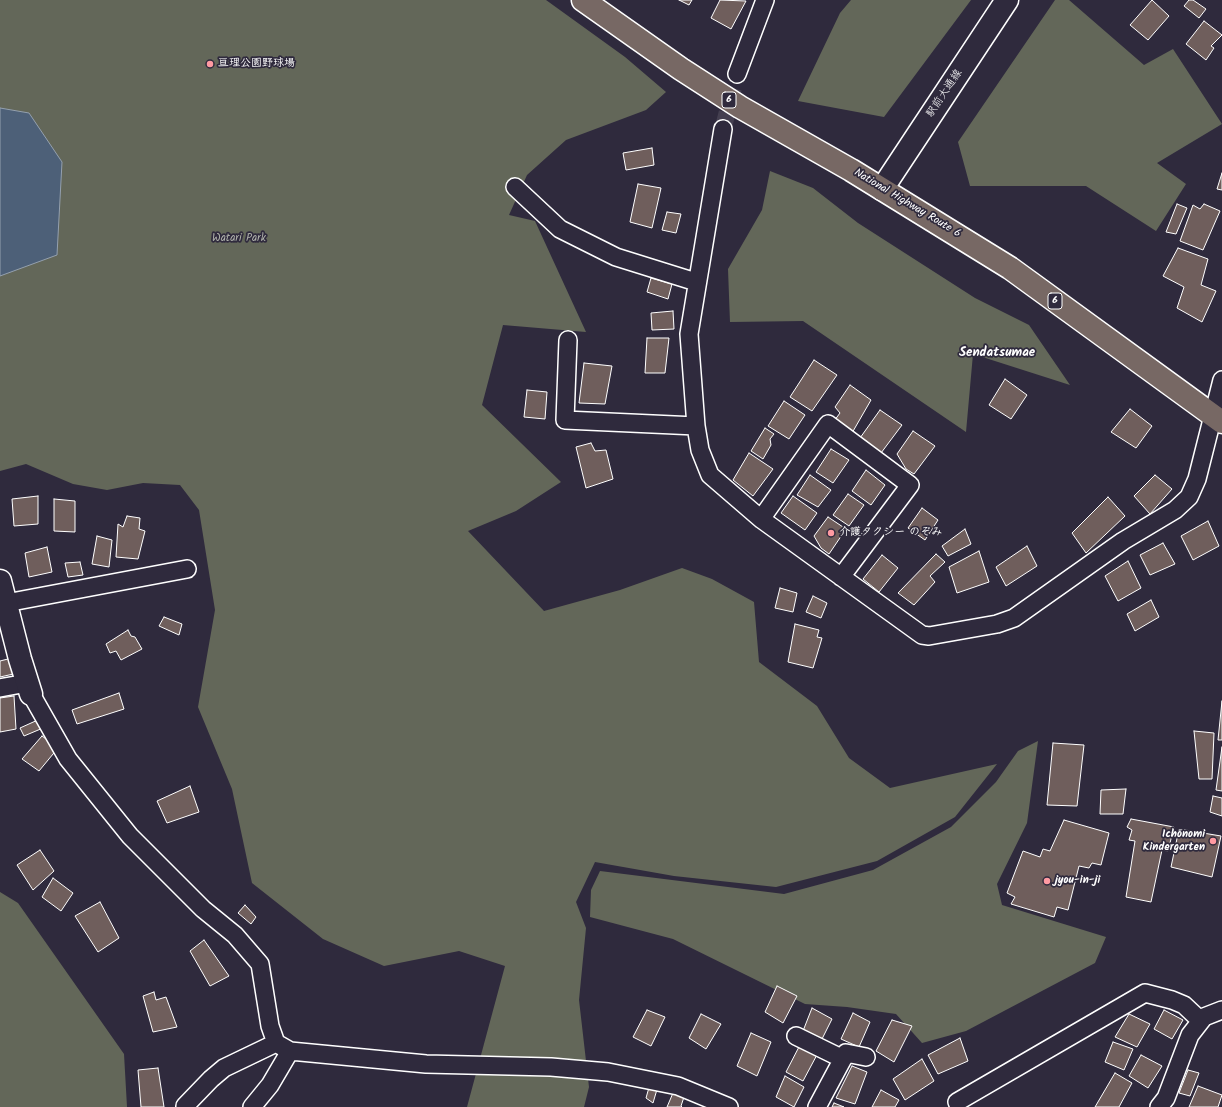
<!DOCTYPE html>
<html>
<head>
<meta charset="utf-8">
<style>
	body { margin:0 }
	canvas { display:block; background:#2f2a3d }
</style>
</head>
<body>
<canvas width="1222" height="1107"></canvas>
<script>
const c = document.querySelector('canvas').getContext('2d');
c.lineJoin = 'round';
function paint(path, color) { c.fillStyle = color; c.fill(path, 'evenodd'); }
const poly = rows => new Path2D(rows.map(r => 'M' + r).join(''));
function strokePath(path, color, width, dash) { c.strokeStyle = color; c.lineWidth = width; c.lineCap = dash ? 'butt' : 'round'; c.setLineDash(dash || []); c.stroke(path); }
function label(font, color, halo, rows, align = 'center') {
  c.font = font + ' Kalam,"Klee One",sans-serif'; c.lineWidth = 3.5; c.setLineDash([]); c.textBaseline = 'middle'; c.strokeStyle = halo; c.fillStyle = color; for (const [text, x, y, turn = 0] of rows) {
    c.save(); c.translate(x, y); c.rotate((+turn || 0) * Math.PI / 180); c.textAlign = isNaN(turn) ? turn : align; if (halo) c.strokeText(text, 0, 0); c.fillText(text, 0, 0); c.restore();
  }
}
const green = poly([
	[0,0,546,0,625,57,666,92,646,110,566,140,527,175,509,215,535,221,586,332,503,325,482,405,561,482,516,511,468,531,544,611,620,590,682,568,712,579,754,602,759,662,817,706,849,758,890,788,997,764,955,817,877,861,776,887,674,876,595,862,576,902,586,928,579,1000,589,1087,584,1107,467,1107,505,966,459,951,384,966,323,939,252,883,232,789,198,707,215,610,199,510,180,485,143,483,107,490,73,484,26,464,0,471],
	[851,0,971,0,884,117,798,101,840,13],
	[1055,0,1069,0,1144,65,1173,49,1222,124,1157,163,1186,184,1156,231,1086,186,970,186,958,142],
	[770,171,813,188,858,223,975,298,1029,325,1070,385,973,354,966,432,803,321,730,322,728,269,762,210],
	[1038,741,1027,823,997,884,1002,905,1106,937,1095,963,966,1031,922,1043,896,1014,847,1007,805,1004,673,939,590,917,591,890,600,871,784,894,873,870,951,827,996,782,1018,751],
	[0,892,18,903,124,1054,127,1107,0,1107]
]);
const water = poly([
	[0,108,29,113,62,162,57,255,0,276,0,108]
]);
const building = poly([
	[679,0,692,0,689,5,679,0],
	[720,0,746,1,731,29,711,18,720,0],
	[1152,0,1169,16,1148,40,1130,25,1152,0],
	[1189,0,1193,0,1206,9,1199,18,1184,6,1189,0],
	[1204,21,1222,35,1211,46,1214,48,1206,60,1186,44,1204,21],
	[652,148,654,165,626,170,623,153,652,148],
	[1222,173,1222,190,1217,189,1222,173],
	[638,184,661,188,652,228,630,222,638,184],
	[1177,204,1187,208,1176,234,1166,232,1177,204],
	[1204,204,1220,211,1203,250,1180,241,1193,205,1200,209,1204,204],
	[667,212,681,214,676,233,662,230,667,212],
	[1178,248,1208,259,1201,285,1216,291,1202,322,1177,308,1184,287,1163,276,1178,248],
	[651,278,672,284,668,299,647,292,651,278],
	[673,311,674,329,652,330,651,313,673,311],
	[647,338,669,338,665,373,645,373,647,338],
	[814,360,837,375,812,411,790,397,814,360],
	[584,363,612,366,605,404,579,403,584,363],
	[1005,379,1027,395,1011,419,989,405,1005,379],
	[850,385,871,400,852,433,834,421,840,413,835,407,850,385],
	[527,390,547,392,545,419,524,417,527,390],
	[784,401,805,415,789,439,768,426,784,401],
	[1130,409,1152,426,1136,448,1111,432,1130,409],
	[880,410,902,425,881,453,860,438,880,410],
	[765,428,774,434,770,439,771,445,763,459,751,451,765,428],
	[913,431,935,446,914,474,906,469,897,454,913,431],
	[591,443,595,451,606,450,613,479,586,488,576,447,591,443],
	[831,449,849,460,833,483,816,472,831,449],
	[749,453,773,469,753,496,733,480,749,453],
	[866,470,885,485,871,505,852,491,866,470],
	[810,475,831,490,818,507,797,495,810,475],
	[1155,475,1172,489,1150,514,1134,496,1155,475],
	[848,494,864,505,849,526,833,515,848,494],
	[38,496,38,524,14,526,12,499,38,496],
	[793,496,817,513,805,530,781,513,793,496],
	[1108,497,1125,516,1086,553,1072,533,1108,497],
	[54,499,75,501,75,532,54,531,54,499],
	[922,508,938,520,925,540,908,528,922,508],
	[127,516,140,518,139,529,145,531,138,559,116,557,118,524,123,527,127,516],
	[828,517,846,529,829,554,821,548,814,536,828,517],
	[1208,521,1219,546,1193,560,1181,536,1208,521],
	[965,529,971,544,948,556,942,546,965,529],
	[97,536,112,540,109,567,92,564,97,536],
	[1163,543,1175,564,1150,575,1140,555,1163,543],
	[1027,546,1037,566,1006,586,996,567,1027,546],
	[47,547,52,572,29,577,25,553,47,547],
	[979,551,989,582,957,593,949,567,979,551],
	[936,554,945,562,930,576,935,582,914,605,898,593,936,554],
	[882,555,898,568,879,592,863,579,882,555],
	[1128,561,1141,588,1118,601,1105,576,1128,561],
	[80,562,83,575,68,577,65,563,80,562],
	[780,588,797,593,793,612,775,608,780,588],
	[813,596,827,603,821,618,806,612,813,596],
	[1151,600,1159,617,1135,631,1127,614,1151,600],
	[164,617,182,624,179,635,159,626,164,617],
	[795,624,819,630,817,637,822,638,813,668,788,662,795,624],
	[128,630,131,636,135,637,142,649,121,660,116,651,110,653,106,644,128,630],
	[12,658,18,673,0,677,0,661,12,658],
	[119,693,124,709,77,724,72,710,119,693],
	[14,696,16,729,0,732,0,698,14,696],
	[1222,701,1222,740,1218,740,1222,701],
	[40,719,43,728,24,736,20,728,40,719],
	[1194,731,1214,733,1212,779,1199,779,1194,731],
	[42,736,58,748,39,771,22,759,42,736],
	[1053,743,1084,745,1077,806,1047,805,1053,743],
	[1222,747,1222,791,1216,790,1222,747],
	[190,786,199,812,167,823,157,801,190,786],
	[1126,789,1123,814,1100,814,1101,790,1126,789],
	[1213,796,1222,798,1222,816,1210,812,1213,796],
	[1131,819,1174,827,1168,851,1162,850,1151,902,1126,897,1135,841,1129,840,1132,830,1127,827,1131,819],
	[1064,820,1109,833,1101,865,1092,863,1089,868,1079,866,1068,910,1057,907,1054,917,1011,904,1015,897,1007,893,1023,851,1040,857,1043,849,1050,851,1064,820],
	[1179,829,1221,836,1212,877,1171,867,1179,829],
	[40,850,54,871,33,890,17,865,40,850],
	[53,878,73,893,61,911,42,897,53,878],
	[100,902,119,938,98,952,75,916,100,902],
	[245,905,256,917,251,924,238,913,245,905],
	[204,940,229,976,210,986,190,951,204,940],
	[777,986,797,996,783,1023,765,1012,777,986],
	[154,992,156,1000,166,997,177,1027,153,1032,143,996,154,992],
	[812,1008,832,1019,821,1041,803,1031,812,1008],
	[647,1010,665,1017,651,1046,633,1037,647,1010],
	[1164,1010,1183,1020,1172,1039,1154,1029,1164,1010],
	[853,1013,870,1022,859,1047,841,1039,853,1013],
	[701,1014,721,1024,706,1049,689,1038,701,1014],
	[1129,1014,1150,1024,1137,1047,1115,1037,1129,1014],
	[892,1020,912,1026,894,1062,876,1051,892,1020],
	[751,1033,771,1042,757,1076,737,1066,751,1033],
	[960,1038,968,1061,938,1074,928,1055,960,1038],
	[1113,1042,1133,1049,1124,1070,1105,1062,1113,1042],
	[801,1043,819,1051,803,1081,786,1072,801,1043],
	[1141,1055,1162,1066,1148,1088,1129,1076,1141,1055],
	[922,1059,934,1081,905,1100,893,1079,922,1059],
	[852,1066,867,1072,855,1104,836,1098,852,1066],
	[158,1068,164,1107,141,1107,138,1070,158,1068],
	[1188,1070,1199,1073,1190,1096,1179,1093,1188,1070],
	[1115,1073,1132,1083,1119,1107,1095,1107,1115,1073],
	[785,1076,804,1087,794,1107,776,1097,785,1076],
	[650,1084,658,1086,653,1103,646,1098,650,1084],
	[1198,1086,1222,1095,1218,1107,1189,1107,1198,1086],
	[881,1090,899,1100,895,1107,872,1107,881,1090],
	[673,1093,684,1097,681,1106,682,1107,667,1107,673,1093],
	[834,1103,844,1107,832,1107,834,1103]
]);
const streetTunnel = poly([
	[723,129,737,74]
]);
const street = poly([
	[737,74,765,0],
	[723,129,689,334,696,426,700,450,710,475,761,519,922,635,929,636,997,624,1014,618,1123,541,1175,510,1189,497,1197,479,1222,380],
	[515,187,560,229,616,257,696,282],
	[568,340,565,420,696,426],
	[761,519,828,424,910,485,841,577],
	[6,603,187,569],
	[0,688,27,683],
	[31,694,68,759,130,836,203,909,235,935,260,964,270,1026,276,1043,290,1051,426,1064,551,1067,608,1072,678,1086,729,1107],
	[796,1036,843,1059],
	[957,1102,1145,993,1172,1000,1184,1005,1201,1021],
	[185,1106,211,1079,224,1068,276,1043],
	[252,1107,270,1085,290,1051],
	[817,1107,846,1053,866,1057],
	[1159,1107,1166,1098,1190,1035,1204,1017,1222,1010]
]);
const secondary = poly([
	[882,189,1007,0],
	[0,581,20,659,31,694]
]);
const highway = poly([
	[583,0,681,69,740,107,851,170,1010,268,1222,422]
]);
const markers = [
	[210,64,4,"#ff9aa2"],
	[831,533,4,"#ff9aa2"],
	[1213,841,4,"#ff9aa2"],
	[1047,881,4,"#ff9aa2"]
];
const shields = [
	[729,100,14],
	[1055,301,14]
];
const shieldNames = [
	["6",729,100],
	["6",1055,301]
];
const poiNames = [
	["亘理公園野球場",218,64],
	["介護タクシー のぞみ",839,533],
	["Ichōnomi",1205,835,"right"],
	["Kindergarten",1205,848,"right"],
	["jyou-in-ji",1055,881]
];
const streetNames = [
	["駅前大通線",945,94,-56],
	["National Highway Route 6",907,204,31]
];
const parkNames = [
	["Watari Park",239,239]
];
const quarterNames = [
	["Sendatsumae",997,354]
];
paint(green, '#636759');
paint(water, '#4d6078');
strokePath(water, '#94a0ae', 1);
paint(building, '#6f5e5c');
strokePath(building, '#fff', 1);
strokePath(streetTunnel, '#443f50', 17, [17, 8]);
strokePath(street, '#fff', 20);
strokePath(secondary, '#fff', 25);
strokePath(highway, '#fff', 25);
strokePath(street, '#2f2a3d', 17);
strokePath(secondary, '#2f2a3d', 22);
strokePath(highway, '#776864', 22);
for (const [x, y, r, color] of markers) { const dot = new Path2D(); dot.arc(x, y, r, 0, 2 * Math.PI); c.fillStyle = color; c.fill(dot); strokePath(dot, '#2f2a3d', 1.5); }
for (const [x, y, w] of shields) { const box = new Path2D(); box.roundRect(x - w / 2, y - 8, w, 16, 3); c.fillStyle = '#2f2a3d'; c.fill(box); strokePath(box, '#fff', 1); }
label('bold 10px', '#fff', null, shieldNames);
label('bold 11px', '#fff', '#2f2a3d', poiNames, 'left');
label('11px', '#fff', '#2f2a3d', streetNames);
label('11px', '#b1b3ac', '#2f2a3d', parkNames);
label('bold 13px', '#fff', '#2f2a3d', quarterNames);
</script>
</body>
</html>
